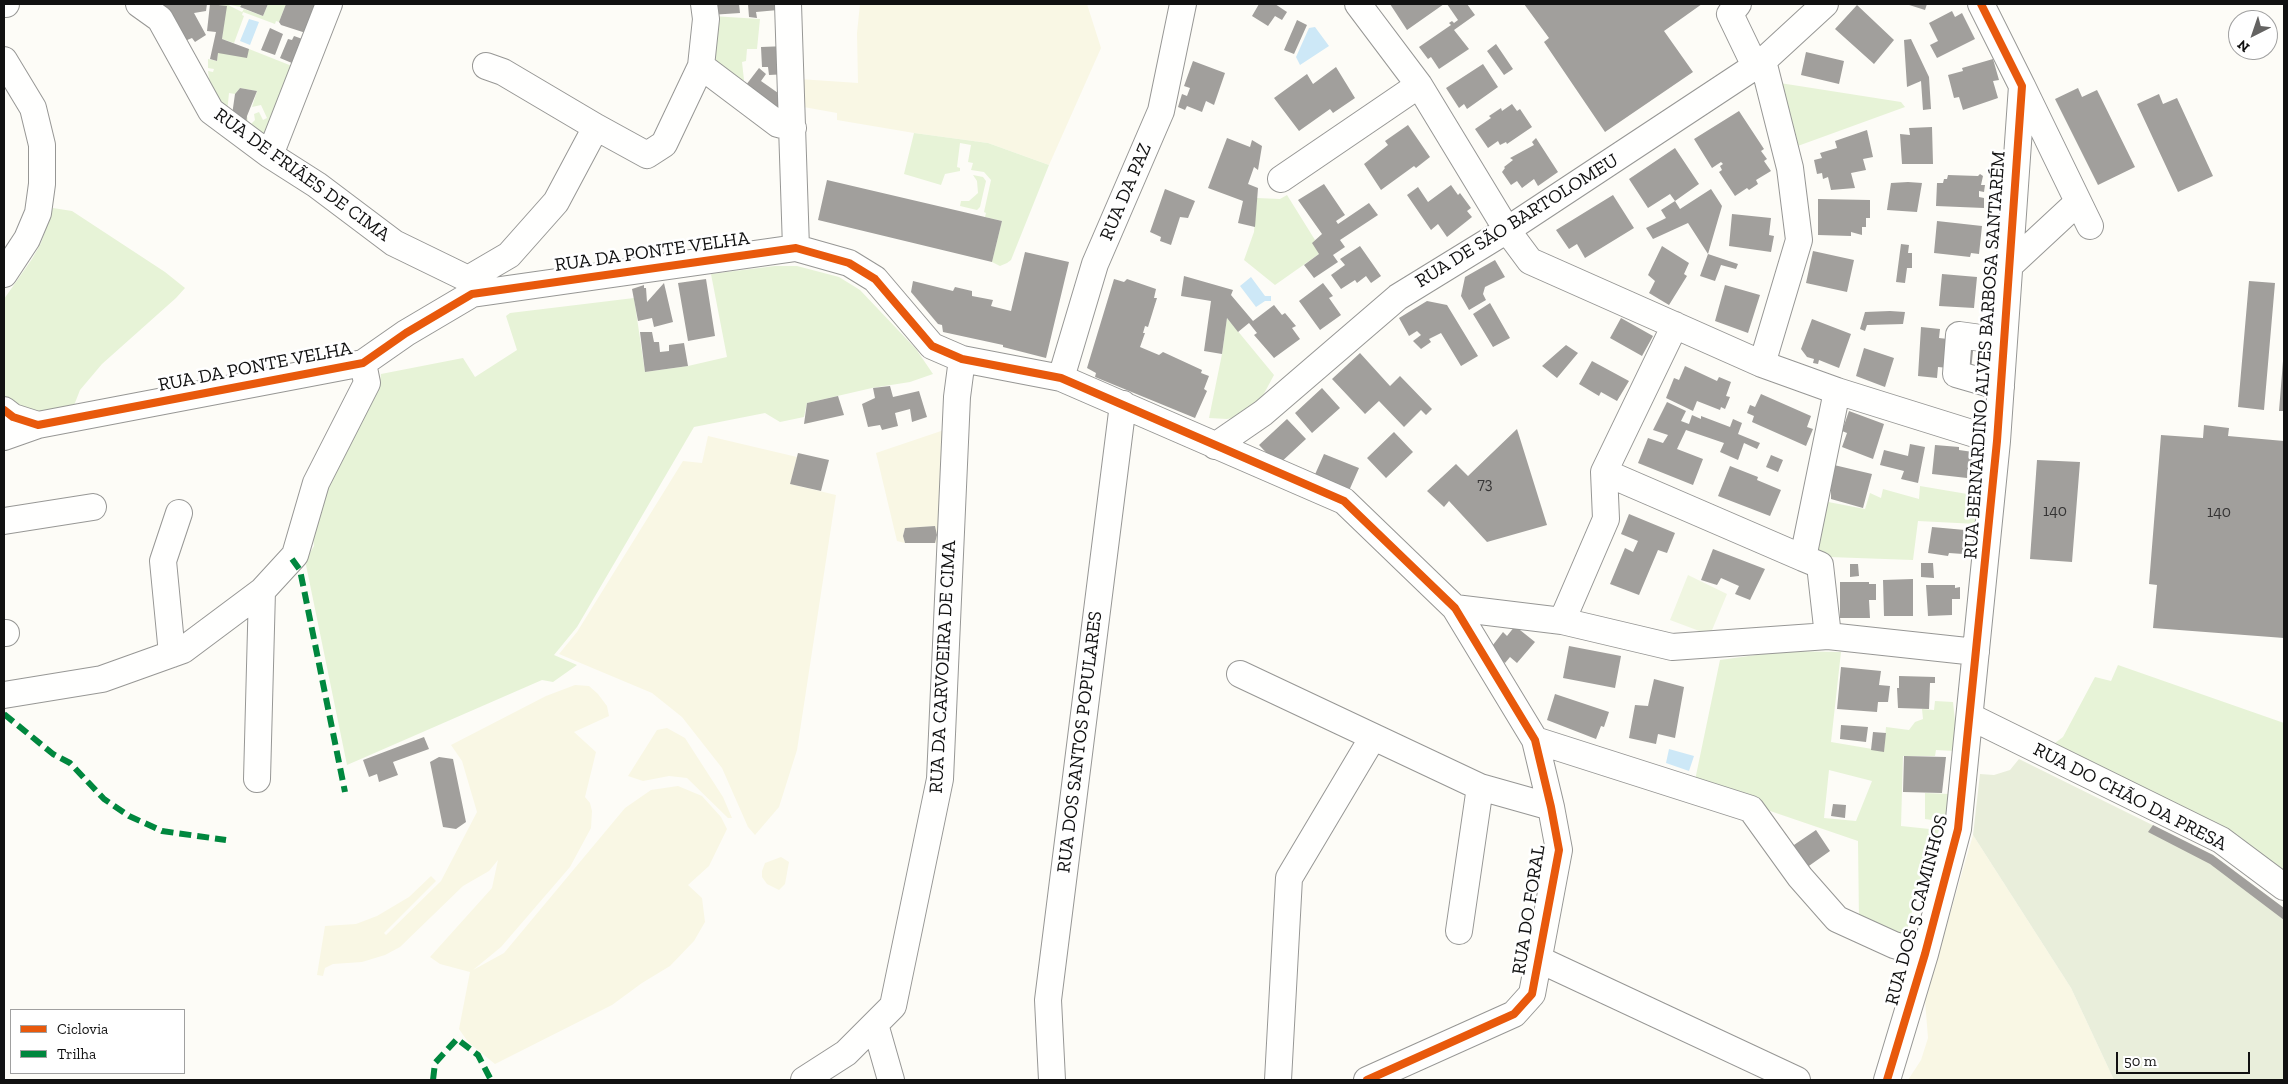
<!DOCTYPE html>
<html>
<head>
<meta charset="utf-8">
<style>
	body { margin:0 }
	#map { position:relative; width:2288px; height:1084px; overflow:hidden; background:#fdfcf7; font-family:"Zilla Slab",serif }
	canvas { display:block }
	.frame { position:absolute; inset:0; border:5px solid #111; pointer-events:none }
	.legend { position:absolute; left:10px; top:1009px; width:175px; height:65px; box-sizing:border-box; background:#fff; border:1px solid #a0a0a0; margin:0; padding:6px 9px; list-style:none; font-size:15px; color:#111 }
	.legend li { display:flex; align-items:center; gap:10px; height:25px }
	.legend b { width:25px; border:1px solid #a0a0a0 }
	.north { position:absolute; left:2228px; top:10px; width:50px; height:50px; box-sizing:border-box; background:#fff; border:1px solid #a0a0a0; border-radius:50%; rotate:221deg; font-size:14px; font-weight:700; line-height:20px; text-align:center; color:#111 }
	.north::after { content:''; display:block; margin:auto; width:18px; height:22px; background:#646362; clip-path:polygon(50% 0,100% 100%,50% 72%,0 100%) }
	.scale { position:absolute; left:2116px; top:1052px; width:134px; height:22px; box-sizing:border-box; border:2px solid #111; border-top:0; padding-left:6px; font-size:15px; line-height:18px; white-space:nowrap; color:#111; -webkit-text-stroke:4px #fff; paint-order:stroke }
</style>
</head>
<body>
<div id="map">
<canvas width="2288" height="1084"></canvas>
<div class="frame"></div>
<ul class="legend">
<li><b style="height:6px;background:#e8590c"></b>Ciclovia</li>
<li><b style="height:6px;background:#00873e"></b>Trilha</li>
</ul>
<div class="north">N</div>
<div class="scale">50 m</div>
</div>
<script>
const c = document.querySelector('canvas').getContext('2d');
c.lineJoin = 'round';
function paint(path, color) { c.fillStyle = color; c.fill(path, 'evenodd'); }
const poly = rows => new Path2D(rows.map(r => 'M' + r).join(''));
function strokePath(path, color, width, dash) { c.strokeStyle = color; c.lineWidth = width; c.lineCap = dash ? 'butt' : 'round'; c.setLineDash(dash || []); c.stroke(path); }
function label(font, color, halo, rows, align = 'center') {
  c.font = font + ' "Zilla Slab",serif'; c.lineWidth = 5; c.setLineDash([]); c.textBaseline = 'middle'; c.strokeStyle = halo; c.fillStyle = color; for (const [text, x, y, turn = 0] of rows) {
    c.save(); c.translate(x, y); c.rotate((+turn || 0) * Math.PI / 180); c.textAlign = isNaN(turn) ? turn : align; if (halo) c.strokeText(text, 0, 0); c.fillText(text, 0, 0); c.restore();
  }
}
const farmland = poly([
	[860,4,1087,4,1101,48,1049,165,988,143,914,133,837,120,837,113,798,106,799,79,858,83,857,33],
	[947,429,943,544,935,543,937,535,935,526,905,528,903,536,905,543,897,541,876,453],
	[708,436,797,457,790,484,836,495,797,750,779,807,755,835,748,827,722,768,682,717,652,693,559,654,577,632,683,461,702,463],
	[575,685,589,686,598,694,607,706,609,716,574,732,596,752,585,797,590,803,592,811,591,828,570,867,501,947,473,970,504,953,625,808,651,790,678,786,702,796,721,817,727,829,709,866,688,885,702,898,705,922,694,941,670,966,642,983,612,1005,495,1064,468,1042,459,1029,470,972,440,964,430,957,492,888,498,860,489,871,463,886,400,947,385,955,362,962,333,964,325,968,323,976,317,975,325,926,356,924,377,916,409,897,431,876,436,881,384,933,386,935,441,881,477,812,462,761,451,745,546,696],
	[667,728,685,738,723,797,732,818,728,818,687,778,669,776,643,781,628,776,657,730],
	[1973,835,2071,988,2114,1080,1908,1080,1921,1060,1928,1038,1925,1000],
	[781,857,789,862,785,884,779,890,767,884,762,877,762,871,765,863]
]);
const green = poly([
	[207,4,242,4,240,7,226,4,242,12,244,9,263,16,268,4,286,4,279,22,276,21,275,24,243,12,242,15,244,16,234,43,222,39,226,6],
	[712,16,760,19,757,49,747,49,746,61,742,62,744,80,742,82,710,61],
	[249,49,297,68,268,132,262,135,245,131,247,116,248,121,251,124,255,120,254,114,259,112,263,120,267,118,261,105,252,107,257,91,240,88,235,94,229,93,227,113,218,104,213,87,210,87,208,71,213,72,214,69,208,68,208,59,217,61,218,53],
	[1780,83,1901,102,1905,107,1795,147],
	[914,133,988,143,1049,165,1011,260,1007,263,1000,266,992,262,1002,221,985,217,986,213,984,212,991,180,984,172,971,170,973,163,968,162,971,145,960,143,957,167,960,168,960,171,945,174,941,185,904,174],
	[973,175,983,177,986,181,980,207,977,210,960,206,961,201,969,201,978,193,977,181],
	[1287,195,1315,240,1313,243,1319,254,1275,285,1244,260,1254,232,1257,198,1280,199],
	[53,208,72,211,165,272,185,288,176,298,102,364,80,390,73,408,38,413,15,404,4,397,4,299,32,259,41,243],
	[775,266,797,266,839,277,860,290,916,349,933,374,910,382,872,388,807,403,804,417,780,422,765,413,694,427,577,627,554,655,577,665,553,682,542,680,347,765,306,565,308,556,314,546,313,534,325,491,380,380,381,374,463,358,475,377,517,350,506,316,510,313,634,298,645,372,688,366,727,357,711,274],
	[1227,318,1274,375,1260,401,1232,418,1227,419,1209,418,1222,354],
	[1920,486,1979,496,1977,524,1918,521,1913,560,1829,557,1821,553,1816,548,1823,501,1865,509,1870,493,1881,498,1883,489,1919,499],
	[1785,651,1841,652,1831,742,1884,751,1886,727,1909,730,1915,722,1923,719,1922,709,1934,710,1935,701,1953,702,1956,731,1954,751,1936,750,1935,756,1903,756,1901,826,1939,830,1936,838,1939,840,1924,865,1906,934,1859,921,1858,841,1694,785,1720,660],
	[1829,770,1872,781,1856,821,1824,818],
	[2118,665,2284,723,2284,876,2056,748,2055,743,2063,737,2095,677,2111,681],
	[1925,793,1949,794,1946,822,1925,819]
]);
const cemetery = poly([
	[2019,759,2213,855,2284,908,2284,1080,2114,1080,2071,988,1973,835,1980,774,1994,775,2010,770]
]);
const pitch = poly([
	[1688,575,1727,594,1710,635,1670,620]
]);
const water = poly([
	[249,19,259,22,250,45,240,41],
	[1315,27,1329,46,1300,65,1296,57,1309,28],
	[1251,277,1265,296,1271,296,1271,301,1265,301,1256,307,1240,286],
	[1669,749,1694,756,1689,771,1666,763]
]);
const building = poly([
	[158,4,207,4,206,11,194,13,206,35,195,42,192,38,180,43],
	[210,4,227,6,222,39,249,49,247,58,218,53,217,61,210,59,216,32,207,31],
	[242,4,268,4,263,16,240,7],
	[286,4,312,4,322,8,312,35,281,25,279,22],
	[708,4,739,4,740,13,710,15],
	[748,4,778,4,778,10,756,12,757,18,749,17],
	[1259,4,1275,4,1287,12,1282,20,1275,16,1268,26,1252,16],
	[1390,4,1444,4,1407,30],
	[1447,4,1467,4,1475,15,1454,30,1469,49,1439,69,1431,57,1428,59,1419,47,1451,25,1449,23,1452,21,1454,23,1458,20],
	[1524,4,1702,4,1664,31,1693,72,1605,132,1544,42,1549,38],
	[1906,4,1927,4,1925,10],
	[1857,5,1894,40,1874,64,1835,29],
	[1952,11,1955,17,1962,13,1975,39,1937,58,1930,45,1938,41,1929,23],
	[1297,20,1307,25,1294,54,1284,50],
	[270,28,283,34,275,55,261,50],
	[294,36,308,41,299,66,280,58,288,39,292,40],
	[1911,39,1929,77,1931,109,1923,110,1921,81,1907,87,1904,40],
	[1496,44,1513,69,1504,75,1487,51],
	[787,46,788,74,769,75,768,67,762,67,761,47],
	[1806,52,1844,61,1839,84,1801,75],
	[1993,59,1999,80,1993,81,1998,98,1963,110,1959,97,1954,98,1948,75,1963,71,1962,68],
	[1193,61,1225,73,1214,105,1206,101,1202,112,1187,106,1185,110,1178,107,1182,94,1187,96,1190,88,1184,86],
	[1483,64,1498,87,1467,109,1464,104,1459,108,1446,88],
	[1336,67,1355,98,1333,113,1330,109,1299,131,1274,98,1307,74,1313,84],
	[759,68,766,74,761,81,788,100,775,116,746,85],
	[240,88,257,91,247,116,246,127,231,122,235,94],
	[2078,88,2082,97,2097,90,2135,167,2098,185,2055,99],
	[2159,94,2163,104,2177,98,2213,176,2178,192,2137,104],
	[1512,104,1517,111,1520,109,1532,127,1507,144,1506,142,1500,145,1498,141,1488,148,1475,129,1491,118,1489,116,1501,108,1502,111],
	[1739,111,1764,149,1761,151,1767,159,1764,161,1771,171,1756,180,1758,184,1749,190,1747,188,1735,196,1719,172,1722,170,1720,166,1723,164,1721,162,1712,168,1694,139],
	[1408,125,1430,157,1416,168,1414,166,1381,190,1364,164,1388,145,1385,141],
	[1932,127,1933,164,1902,164,1900,134,1910,135,1909,128],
	[1867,130,1873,157,1863,159,1866,170,1851,173,1855,188,1831,190,1828,177,1823,179,1822,173,1817,174,1814,160,1822,158,1820,153,1837,148,1835,141],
	[1227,138,1250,147,1252,140,1262,146,1258,170,1254,167,1248,184,1258,188,1255,227,1238,223,1243,201,1208,188],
	[1536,138,1558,172,1538,186,1534,179,1522,188,1517,181,1511,185,1502,172,1505,168,1504,167,1513,160,1510,158,1534,145,1532,142],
	[1675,148,1699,184,1675,201,1670,194,1648,208,1629,179],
	[1980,174,1983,176,1981,185,1985,185,1984,192,1979,191,1979,197,1984,198,1984,208,1936,206,1937,183,1943,183,1944,179,1947,179,1948,175,1978,176],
	[827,180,1002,221,992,262,818,220],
	[1908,182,1922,183,1917,212,1887,210,1891,183],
	[1324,184,1345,215,1336,221,1338,224,1369,203,1378,215,1340,240,1345,247,1333,255,1338,262,1314,278,1304,265,1319,254,1312,243,1322,234,1298,200],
	[1451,185,1458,195,1460,193,1471,208,1467,211,1472,217,1447,237,1438,224,1431,230,1407,195,1418,187,1428,202],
	[1165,189,1195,201,1188,218,1180,217,1171,245,1160,241,1161,237,1150,232],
	[1711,189,1722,206,1708,254,1738,264,1736,269,1721,265,1715,281,1700,276,1708,254,1688,223,1653,239,1646,228,1666,218,1661,210,1675,201,1680,209],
	[1613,195,1634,228,1585,258,1577,244,1569,249,1556,230],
	[1818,199,1870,200,1870,218,1866,218,1866,227,1862,227,1862,235,1851,232,1851,236,1818,235],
	[1732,214,1771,218,1769,235,1774,236,1771,252,1729,246],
	[1937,221,1982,226,1979,254,1971,253,1970,257,1934,253],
	[1901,244,1909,245,1908,253,1912,253,1912,268,1907,268,1905,283,1896,282],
	[1360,246,1381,276,1371,283,1366,276,1357,283,1355,280,1341,289,1331,275,1345,265,1340,259],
	[1662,246,1689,263,1684,274,1687,276,1669,305,1649,293,1655,281,1648,275],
	[1813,251,1854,260,1847,292,1806,283],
	[1025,252,1069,262,1046,358,1003,347,1003,345,943,332,942,325,938,324,911,292,913,281,953,291,955,287,972,291,972,296,993,300,991,306,1011,311],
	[1495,260,1505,277,1485,287,1483,294,1486,300,1469,310,1461,296,1465,277],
	[1942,274,1977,277,1974,308,1939,306],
	[1184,276,1233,290,1231,295,1253,321,1274,305,1282,315,1285,313,1296,326,1292,328,1300,339,1274,358,1254,335,1257,333,1249,323,1238,332,1227,318,1222,354,1204,351,1211,301,1181,296],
	[706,279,715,336,688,341,678,283],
	[1114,279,1124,282,1127,279,1156,289,1154,298,1157,298,1148,327,1145,326,1143,333,1145,333,1140,347,1159,355,1163,352,1202,370,1201,373,1209,376,1204,389,1207,391,1195,418,1095,377,1096,373,1087,368],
	[2249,281,2275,283,2264,410,2238,407],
	[664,283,673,322,654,327,652,318,638,321,632,289,644,285,644,288,646,288,647,302],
	[1323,283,1333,296,1329,298,1341,315,1320,330,1299,301],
	[1725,285,1760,295,1748,333,1715,321],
	[1427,301,1447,305,1478,356,1461,366,1441,333,1429,339,1431,342,1421,349,1413,341,1421,335,1417,331,1409,336,1399,318],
	[1490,303,1510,338,1493,347,1473,314],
	[1890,311,1905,312,1903,324,1867,325,1865,331,1860,329,1865,312],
	[1621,318,1653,336,1642,356,1610,338],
	[1812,319,1851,334,1839,368,1819,360,1818,364,1813,363,1814,359,1807,357,1801,349],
	[1921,327,1940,329,1939,338,1974,342,1971,370,1938,367,1937,378,1918,376],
	[640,332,652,332,654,342,659,342,660,352,669,351,669,345,684,343,688,366,645,372],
	[1566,345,1578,353,1557,378,1542,366],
	[1864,348,1894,358,1885,387,1856,376],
	[1360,353,1390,386,1400,376,1432,409,1426,415,1421,410,1404,427,1379,401,1365,414,1332,379],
	[1592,361,1629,381,1617,401,1601,392,1599,396,1579,384],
	[2283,361,2284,361,2284,411,2279,411],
	[1685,366,1717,381,1719,377,1731,382,1726,396,1730,397,1725,409,1721,407,1720,410,1697,401,1693,411,1666,398,1674,378,1679,380],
	[890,386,893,397,919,391,927,417,912,422,910,409,895,413,898,426,882,430,880,425,868,427,862,404,875,398,873,388],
	[1322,388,1340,408,1312,433,1295,413],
	[1761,394,1811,416,1807,427,1813,429,1806,446,1752,422,1754,416,1747,413,1750,405,1755,407],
	[838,396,844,415,804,424,807,403],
	[1667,402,1686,411,1681,421,1689,424,1692,415,1701,419,1701,416,1730,427,1733,419,1742,423,1738,434,1760,443,1757,449,1744,443,1738,460,1720,452,1724,443,1686,430,1677,449,1703,459,1693,485,1638,463,1648,438,1663,443,1668,435,1653,430],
	[1849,411,1884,424,1873,459,1842,447,1847,433,1842,431],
	[1287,419,1306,439,1278,465,1259,445],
	[2204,425,2229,428,2228,436,2284,441,2284,638,2153,628,2157,585,2149,584,2161,435,2203,438],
	[1517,429,1547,525,1487,542,1449,501,1444,507,1427,491,1456,464,1468,476],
	[1394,432,1413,452,1386,478,1367,458],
	[1910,444,1925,447,1918,483,1901,479,1904,471,1880,465,1884,450,1908,456],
	[1935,445,1959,447,1959,450,1973,452,1971,469,1968,469,1967,478,1932,474],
	[798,453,829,460,821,491,790,484],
	[1324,454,1359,468,1348,493,1313,479],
	[1771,455,1783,460,1778,472,1766,467],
	[2037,460,2080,462,2072,562,2030,559],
	[1834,465,1872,474,1863,508,1831,499,1831,481],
	[1730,466,1758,477,1757,480,1781,490,1770,516,1718,496],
	[1629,514,1675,533,1667,553,1658,550,1639,595,1610,584,1625,548,1633,552,1638,541,1621,534],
	[935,526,937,535,935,543,905,543,903,536,905,528],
	[1932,527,1965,530,1963,554,1949,553,1948,556,1928,553],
	[1713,549,1765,569,1750,600,1735,594,1739,586,1721,578,1717,585,1701,580],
	[1921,563,1933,563,1934,578,1921,577],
	[1850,564,1858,564,1859,576,1850,577],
	[1913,579,1913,616,1884,616,1883,580],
	[1840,582,1869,582,1869,584,1876,584,1876,600,1869,600,1870,618,1840,618],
	[1926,585,1955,585,1955,588,1960,587,1960,599,1952,599,1952,615,1928,616],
	[1515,626,1535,642,1517,663,1510,657,1505,663,1489,650,1503,632,1507,636],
	[1569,646,1621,656,1615,688,1563,678],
	[1841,667,1881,671,1879,685,1890,686,1888,702,1878,702,1877,712,1837,709],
	[1899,676,1935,677,1935,683,1930,683,1929,709,1898,708,1897,688,1899,688],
	[1654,679,1684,687,1675,738,1658,734,1656,744,1629,738,1635,705,1648,706],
	[1555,694,1609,712,1604,727,1601,726,1596,739,1547,720],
	[1841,725,1868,727,1866,742,1840,739],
	[1873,732,1886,733,1884,752,1871,750],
	[424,737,429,749,393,762,398,775,379,782,377,774,369,777,363,760],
	[1904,756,1946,757,1942,793,1903,792],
	[439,757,453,759,466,822,456,829,443,827,430,762],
	[1833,804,1846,805,1845,818,1831,816],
	[2153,825,2213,855,2284,908,2284,920,2210,864,2148,832],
	[1816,830,1830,851,1806,868,1791,847]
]);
const minor = poly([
	[4,4,6,4],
	[139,4,160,19,211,111,270,155,317,185,394,243,468,279,472,294],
	[788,4,796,248],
	[1358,4,1419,85,1507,230,1530,261,1762,364,1837,391,1997,441],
	[1738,4,1730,14,1755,66],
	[4,60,33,108,42,145,42,184,38,213,27,239,4,274],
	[486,66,503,72,596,127],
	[701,66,778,124,793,128],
	[2022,86,2090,226],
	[270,155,329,4],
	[1281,179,1419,85],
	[2008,267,2078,202],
	[468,279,509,255,556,202,596,127,647,155,664,144,701,66,706,19,704,4],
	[1762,364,1799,240,1790,168,1763,61],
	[1061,378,1095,264,1161,111,1183,4],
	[2001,387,1956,374,1959,335,2003,341],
	[4,410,13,417,38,425,363,363,406,333,472,294,796,248,849,263,875,279,932,346,962,359,1061,378,1344,501,1455,608,1535,740,1551,807,1559,850,1532,994,1514,1014,1367,1080],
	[4,437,38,425],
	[1215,446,1263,413,1398,297,1507,230,1763,61,1825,4],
	[1604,472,1803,558],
	[4,521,93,507],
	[1455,608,1562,621,1672,647,1828,636,1976,652],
	[1562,621,1606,519,1604,472,1675,325],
	[4,633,6,633],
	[1828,636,1820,565,1803,558,1837,391],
	[172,654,163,561,179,513],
	[1240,674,1480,787,1551,807],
	[4,695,102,679,183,650,262,591,295,555,316,483,367,383,363,363],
	[1971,717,2221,840,2284,887],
	[1535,740,1751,809,1800,877,1837,919,1894,945,1925,954],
	[257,779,262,591],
	[1459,931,1480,787],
	[1538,959,1797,1080],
	[875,1024,891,1080],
	[804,1080,846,1053,893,1006,940,779,957,397,962,359],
	[1052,1080,1048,1000,1123,404],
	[1278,1080,1289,878,1373,737],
	[1887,1080,1925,954,1958,829,1997,441,2022,86,1981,4]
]);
const quiet = poly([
	[292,559,300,570,345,792],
	[4,714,53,754,70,763,104,799,129,816,162,831,226,840],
	[433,1080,435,1063,457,1039,478,1055,491,1080]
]);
const cycleway = poly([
	[4,410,13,417,38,425,363,363,406,333,472,294,796,248,849,263,875,279,932,346,962,359,1061,378,1344,501,1455,608,1535,740,1551,807,1559,850,1532,994,1514,1014,1367,1080],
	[1887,1080,1925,954,1958,829,1997,441,2022,86,1981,4]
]);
const numberNames = [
	["73",1485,484],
	["140",2055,511],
	["140",2219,512]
];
const streetNames = [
	["RUA DE FRIÃES DE CIMA",302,175,36],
	["RUA DA PAZ",1126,192,-67],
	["RUA DE SÃO BARTOLOMEU",1517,221,-32],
	["RUA DA PONTE VELHA",652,252,-8],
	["RUA BERNARDINO ALVES BARBOSA SANTARÉM",1985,355,-86],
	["RUA DA PONTE VELHA",255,367,-11],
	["RUA DA CARVOEIRA DE CIMA",943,667,-87],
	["RUA DOS SANTOS POPULARES",1080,742,-83],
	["RUA DO CHÃO DA PRESA",2130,797,27],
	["RUA DO FORAL",1529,910,-81],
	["RUA DOS 5 CAMINHOS",1917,910,-75]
];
paint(farmland, '#f9f7e4');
paint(green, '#e7f3d7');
paint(cemetery, '#e9eedb');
paint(pitch, '#f0f6e1');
paint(water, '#cde8f7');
paint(building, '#a19f9c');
strokePath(minor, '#979795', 28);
strokePath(minor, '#fffffe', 26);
strokePath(quiet, '#00873e', 6, [12, 6]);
strokePath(cycleway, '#e8590c', 8);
label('16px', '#353434', null, numberNames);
label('19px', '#111', '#fff', streetNames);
</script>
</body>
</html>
